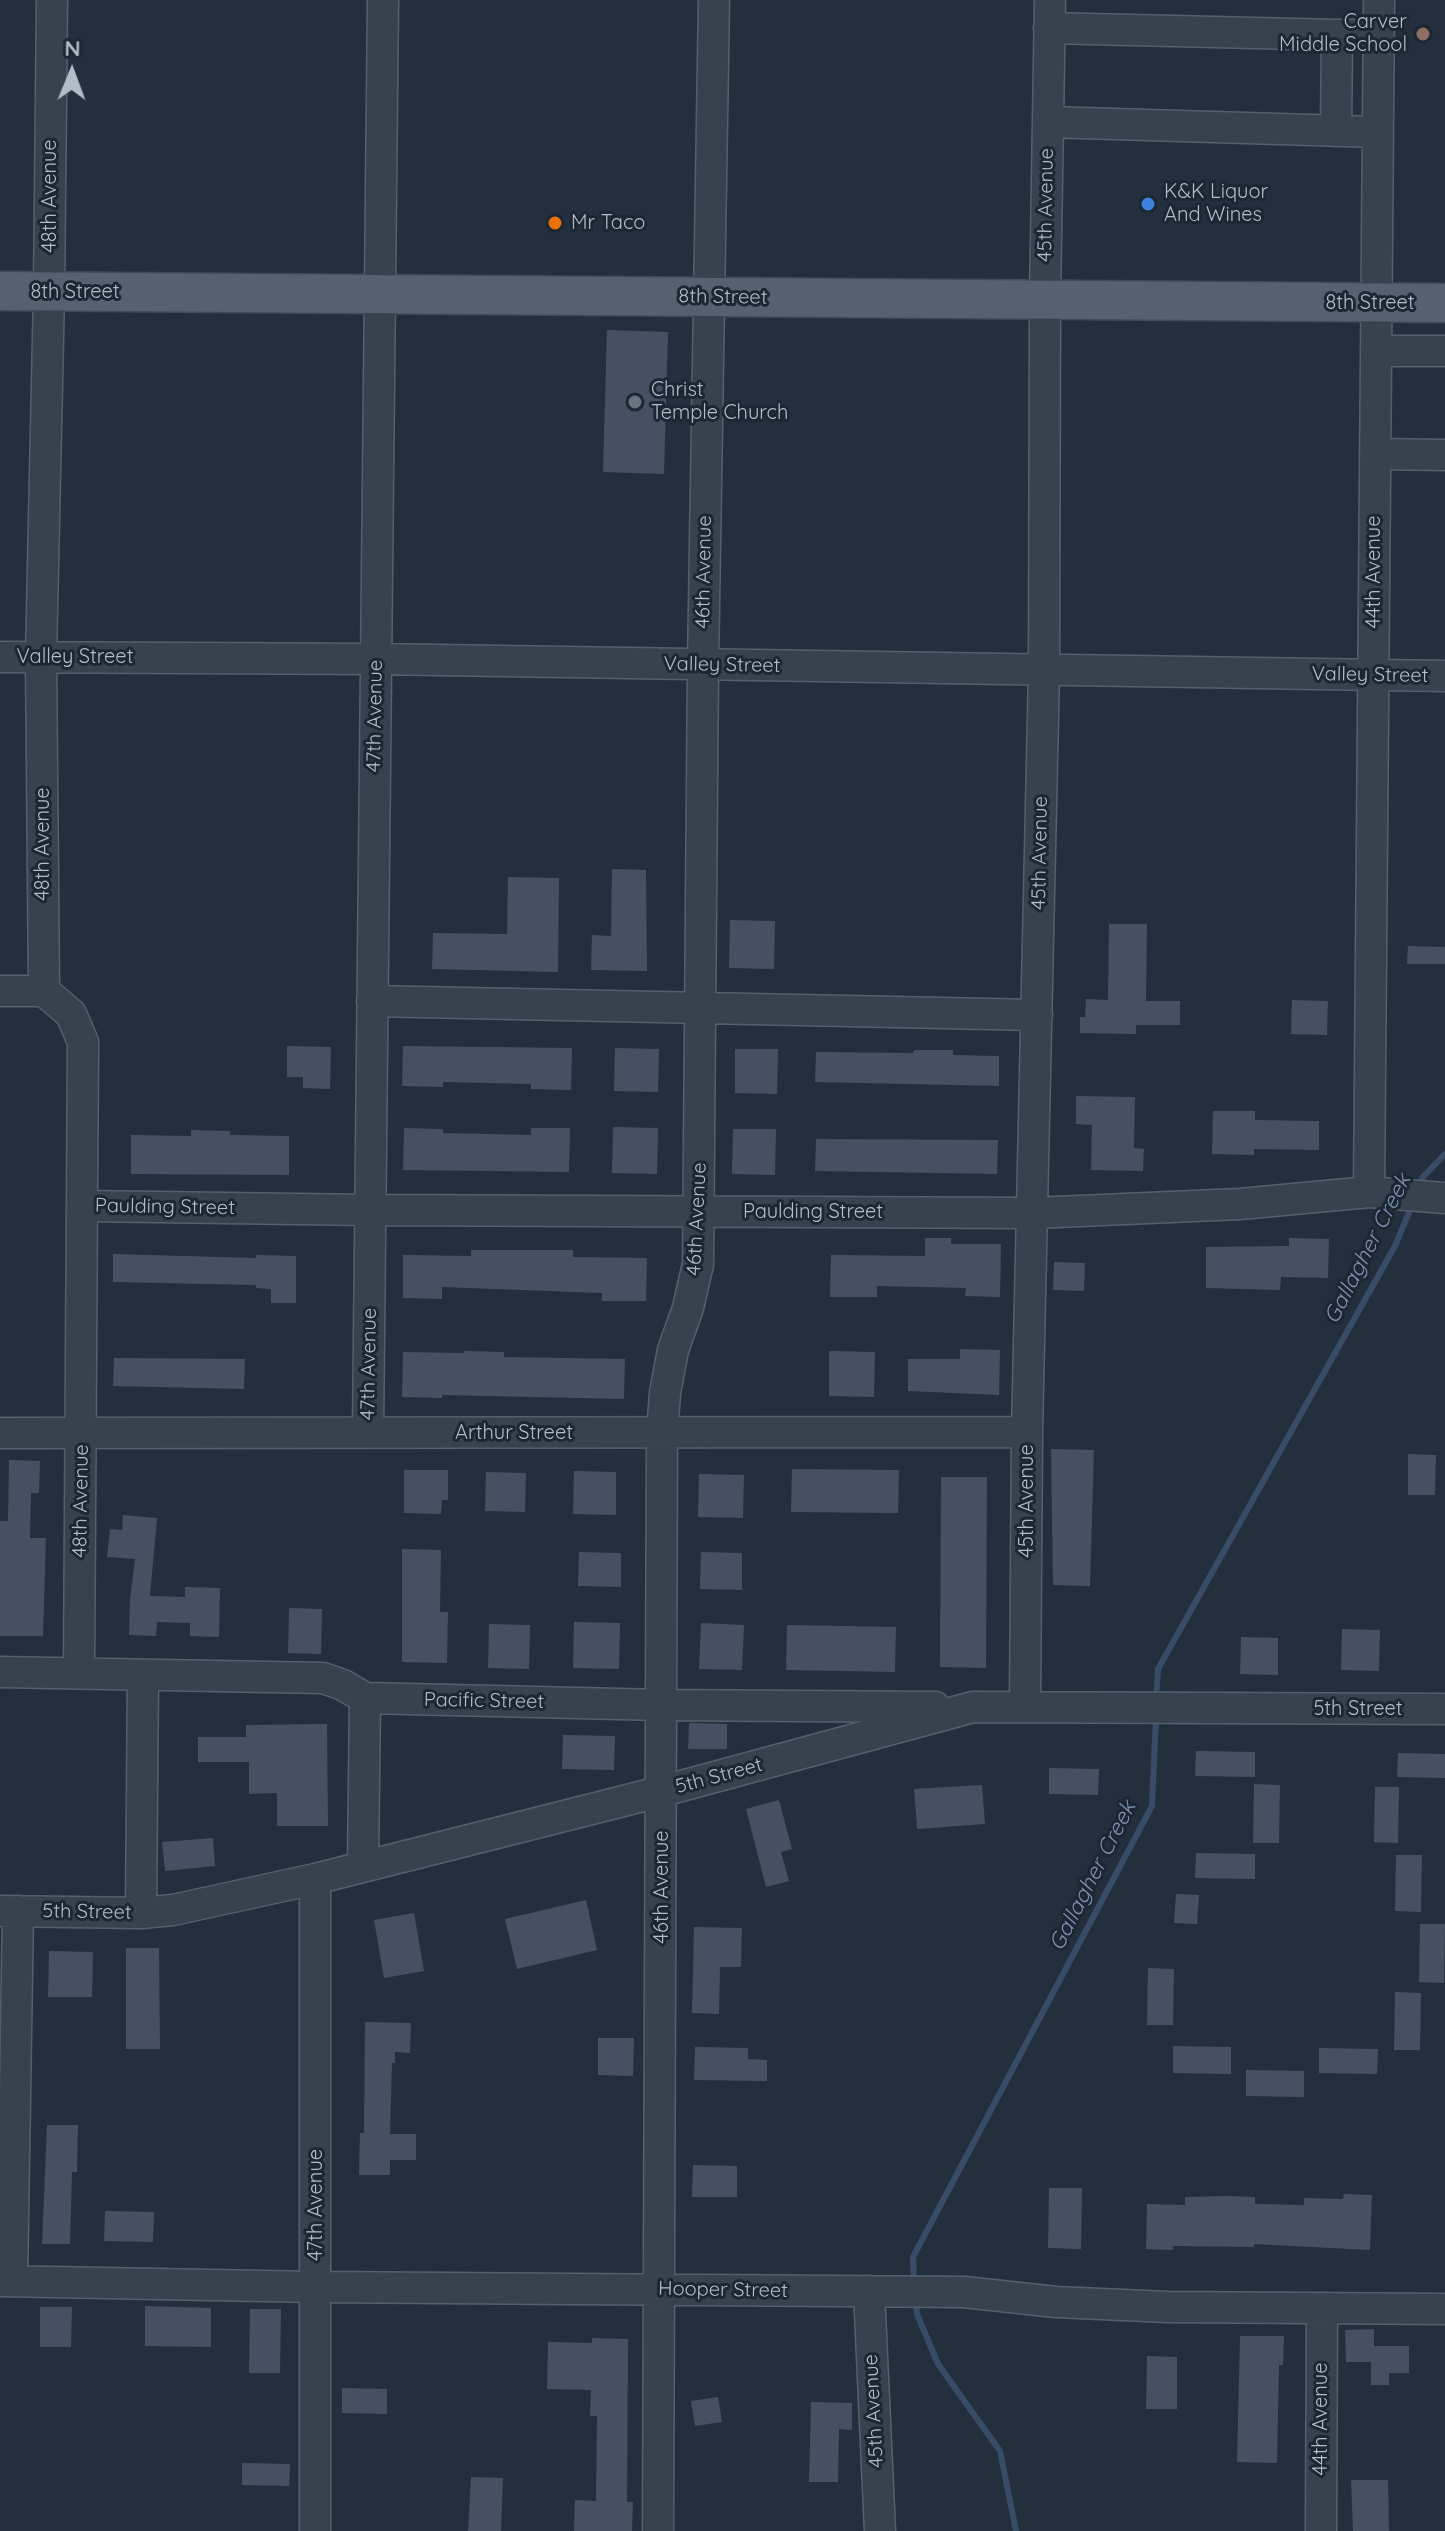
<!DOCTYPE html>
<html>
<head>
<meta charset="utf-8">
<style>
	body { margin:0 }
	#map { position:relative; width:1445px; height:2531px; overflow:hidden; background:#242f3e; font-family:Quicksand,sans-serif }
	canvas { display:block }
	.north { position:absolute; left:32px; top:32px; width:80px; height:80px; -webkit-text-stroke:6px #1d2633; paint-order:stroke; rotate:1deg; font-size:22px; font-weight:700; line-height:32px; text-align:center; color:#b4bcc9 }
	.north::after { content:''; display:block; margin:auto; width:28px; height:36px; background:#b4bcc9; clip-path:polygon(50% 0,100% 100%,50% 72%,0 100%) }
</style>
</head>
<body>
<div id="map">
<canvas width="1445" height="2531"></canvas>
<div class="north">N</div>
</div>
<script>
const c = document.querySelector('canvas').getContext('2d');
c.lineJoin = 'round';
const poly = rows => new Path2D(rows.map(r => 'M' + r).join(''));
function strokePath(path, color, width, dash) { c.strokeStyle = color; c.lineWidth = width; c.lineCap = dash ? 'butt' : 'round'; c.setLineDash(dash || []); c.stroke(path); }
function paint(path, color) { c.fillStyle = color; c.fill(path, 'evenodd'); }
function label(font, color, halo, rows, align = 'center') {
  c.font = font + ' Quicksand,sans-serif'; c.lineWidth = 6; c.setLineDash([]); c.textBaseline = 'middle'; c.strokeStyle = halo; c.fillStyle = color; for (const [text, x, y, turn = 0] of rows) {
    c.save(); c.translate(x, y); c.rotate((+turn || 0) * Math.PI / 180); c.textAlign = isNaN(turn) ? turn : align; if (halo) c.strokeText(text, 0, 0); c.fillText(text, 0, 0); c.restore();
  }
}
const stream = poly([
	[1419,1188,1422,1178,1445,1154],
	[1156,1701,1158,1669,1395,1246,1412,1205],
	[914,2281,913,2257,1152,1806,1156,1716],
	[916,2301,917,2314,938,2364,1000,2451,1016,2531]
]);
const building = poly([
	[607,330,668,332,664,474,603,472],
	[612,869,646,870,647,971,591,970,592,935,611,936],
	[508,877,559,878,558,972,432,969,433,933,507,934],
	[730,920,775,921,774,969,729,968],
	[1109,924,1147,924,1146,1001,1180,1001,1180,1025,1136,1025,1136,1034,1080,1033,1080,1017,1085,1017,1086,999,1108,1000],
	[1408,946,1445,947,1445,964,1407,964],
	[1292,1000,1328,1001,1327,1035,1291,1034],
	[287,1046,331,1047,330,1089,303,1088,303,1077,287,1077],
	[403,1046,572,1048,571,1090,531,1089,531,1084,443,1082,443,1087,402,1086],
	[615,1048,659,1049,658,1092,614,1091],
	[735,1049,778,1049,777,1094,735,1093],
	[914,1050,953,1050,953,1055,999,1056,999,1086,815,1082,816,1052,913,1053],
	[1076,1096,1135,1097,1134,1148,1144,1149,1143,1171,1091,1170,1092,1125,1076,1124],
	[1213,1111,1255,1111,1255,1120,1319,1121,1319,1150,1254,1149,1254,1155,1212,1154],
	[613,1127,658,1128,657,1174,612,1173],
	[404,1128,443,1129,443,1133,531,1135,531,1128,570,1128,569,1172,403,1170],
	[733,1129,776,1129,775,1175,732,1174],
	[191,1130,230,1131,230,1135,289,1136,289,1175,131,1174,131,1135,191,1136],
	[816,1139,998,1140,997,1174,815,1171],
	[925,1238,951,1238,951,1244,1001,1244,1000,1297,965,1296,966,1288,877,1286,877,1297,830,1297,831,1255,925,1256],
	[1289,1238,1329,1239,1328,1278,1281,1277,1280,1290,1206,1288,1206,1247,1289,1246],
	[471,1250,573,1250,573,1257,647,1258,646,1301,602,1301,602,1293,442,1287,442,1299,403,1298,403,1255,471,1256],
	[113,1254,256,1258,256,1255,296,1256,296,1303,271,1303,271,1289,256,1288,256,1285,113,1282],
	[1054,1262,1085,1263,1084,1291,1053,1290],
	[960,1349,1000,1350,999,1395,908,1391,908,1359,960,1359],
	[464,1351,504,1352,504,1357,625,1359,624,1399,442,1395,442,1398,402,1397,403,1352,464,1353],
	[829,1351,875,1352,874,1397,829,1396],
	[114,1358,245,1359,244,1389,113,1386],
	[1051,1449,1094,1450,1090,1586,1053,1585],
	[1408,1454,1436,1455,1435,1495,1408,1495],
	[9,1460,40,1461,39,1493,31,1493,30,1538,46,1538,43,1636,0,1636,0,1521,8,1521],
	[792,1469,899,1470,898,1513,791,1512],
	[404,1470,448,1470,448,1500,442,1500,441,1514,404,1513],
	[574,1471,616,1472,616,1515,573,1514],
	[486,1472,526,1473,525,1512,485,1511],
	[699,1474,744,1475,743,1518,698,1517],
	[941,1477,987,1477,986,1668,940,1667],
	[123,1515,157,1518,150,1596,185,1597,185,1587,220,1588,219,1637,190,1636,190,1623,157,1622,156,1636,129,1635,130,1599,135,1559,107,1557,110,1529,122,1530],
	[402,1549,441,1550,440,1612,448,1612,447,1663,402,1662],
	[579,1552,621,1553,621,1587,578,1586],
	[701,1552,742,1553,742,1590,700,1589],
	[289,1608,322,1609,321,1654,288,1653],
	[574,1622,620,1623,619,1669,573,1668],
	[701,1623,744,1625,742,1670,699,1669],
	[489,1624,530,1625,529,1669,488,1668],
	[787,1625,896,1627,895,1672,786,1670],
	[1342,1629,1380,1630,1379,1671,1341,1670],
	[1241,1637,1278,1638,1278,1675,1240,1674],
	[689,1723,727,1724,727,1749,688,1749],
	[327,1724,328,1826,277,1826,277,1793,249,1794,249,1762,198,1762,198,1737,246,1737,246,1725],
	[563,1735,615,1736,614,1770,562,1769],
	[1196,1751,1255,1752,1255,1777,1195,1776],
	[1398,1753,1445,1754,1445,1778,1397,1777],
	[1049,1768,1099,1769,1098,1795,1049,1794],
	[1254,1784,1280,1785,1279,1843,1253,1843],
	[982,1785,985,1824,917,1829,914,1789],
	[1375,1787,1399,1787,1398,1843,1374,1842],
	[779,1800,792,1849,781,1852,789,1881,766,1887,746,1809],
	[213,1838,215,1866,165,1871,162,1842],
	[1196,1853,1255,1854,1255,1879,1195,1878],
	[1396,1855,1422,1855,1421,1912,1395,1911],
	[1176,1894,1199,1895,1197,1924,1174,1923],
	[586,1900,597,1950,517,1969,505,1919],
	[414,1913,424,1971,384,1978,374,1920],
	[1420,1924,1445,1924,1444,1983,1419,1982],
	[694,1927,742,1928,741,1967,720,1967,719,2014,692,2013],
	[126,1948,159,1948,160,2049,126,2049],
	[49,1951,93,1952,92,1997,48,1997],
	[1148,1968,1174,1969,1173,2025,1147,2025],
	[1395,1992,1421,1993,1420,2050,1394,2050],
	[365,2022,411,2023,410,2053,395,2052,395,2063,392,2063,390,2134,416,2134,416,2160,390,2160,390,2175,359,2175,360,2133,364,2133],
	[598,2038,634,2038,633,2076,598,2075],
	[1173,2046,1231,2047,1231,2074,1173,2073],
	[695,2047,748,2048,748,2059,767,2060,767,2081,694,2080],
	[1319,2048,1378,2049,1377,2074,1319,2073],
	[1246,2070,1304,2071,1304,2097,1246,2096],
	[47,2125,78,2125,77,2172,72,2172,70,2244,42,2244],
	[693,2165,737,2166,737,2197,692,2197],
	[1049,2188,1082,2188,1081,2249,1048,2248],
	[1344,2194,1372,2195,1370,2250,1254,2244,1254,2247,1173,2246,1173,2250,1146,2249,1147,2204,1185,2205,1185,2197,1226,2196,1255,2197,1255,2204,1304,2205,1304,2198,1343,2199],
	[105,2211,154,2212,153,2242,104,2241],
	[145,2306,211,2308,211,2347,145,2346],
	[40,2307,72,2307,71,2347,40,2347],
	[250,2309,281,2309,280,2373,249,2373],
	[1374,2329,1374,2346,1409,2346,1409,2373,1389,2373,1389,2385,1371,2385,1371,2362,1346,2362,1345,2330],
	[1240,2336,1284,2336,1283,2365,1279,2365,1277,2463,1237,2462],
	[592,2338,628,2339,627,2502,633,2502,632,2531,574,2531,575,2500,596,2501,597,2416,590,2416,591,2390,547,2389,548,2342,592,2343],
	[1147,2356,1177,2357,1177,2409,1146,2409],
	[342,2388,387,2389,387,2414,342,2413],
	[718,2397,722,2422,695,2426,691,2401],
	[811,2402,852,2403,852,2430,839,2429,838,2482,809,2482],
	[242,2463,290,2464,289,2486,242,2485],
	[471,2477,503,2478,501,2531,468,2531],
	[1351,2480,1388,2480,1389,2531,1353,2531]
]);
const minor = poly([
	[52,0,49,292,41,657,44,991,71,1014,83,1042,79,1673],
	[1049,28,1337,35],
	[1048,122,1378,132],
	[1336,131,1337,35,1355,35],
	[1376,351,1445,351],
	[1375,454,1445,455],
	[0,657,376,659,1445,676],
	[0,991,44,991],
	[372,1001,1037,1015],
	[1369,1192,1379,0],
	[83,1206,370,1210,1033,1213,1240,1204,1369,1192,1445,1198],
	[368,1432,383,0],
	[0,1433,1027,1432],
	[0,1672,323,1678,343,1685,365,1698,662,1705,935,1707],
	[1025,1706,1027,1432,1044,671,1045,300,1050,0],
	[363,1865,365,1698],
	[315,1879,315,2531],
	[0,1911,141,1913,173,1910,315,1879,663,1791,973,1707,1445,1709],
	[141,1913,143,1675],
	[0,2281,316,2287,964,2292,1056,2302,1168,2307,1445,2309],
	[12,2281,18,1911],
	[869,2291,880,2531],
	[658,2531,662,1434,665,1393,673,1350,688,1308,698,1264,703,665,714,0],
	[1321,2531,1322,2308]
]);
const major = poly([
	[0,291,1445,303]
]);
const markers = [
	[1423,34,8,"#8d6e63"],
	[1148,204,8,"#3f7fe0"],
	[555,223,8,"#e8710a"],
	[635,402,8,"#6b7280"]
];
const poiNames = [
	["Carver",1407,22,"right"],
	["Middle School",1407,45,"right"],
	["K&K Liquor",1164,192],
	["And Wines",1164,215],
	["Mr Taco",571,223],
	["Christ",651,390],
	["Temple Church",651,413]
];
const streetNames = [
	["48th Avenue",50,196,-90],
	["45th Avenue",1046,205,-89],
	["8th Street",75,292],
	["8th Street",723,297,1],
	["8th Street",1370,303],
	["46th Avenue",704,572,-89],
	["44th Avenue",1374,572,-90],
	["Valley Street",75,657],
	["Valley Street",722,665,1],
	["Valley Street",1370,675,1],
	["47th Avenue",375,716,-89],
	["48th Avenue",43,844,-90],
	["45th Avenue",1040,853,-89],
	["Paulding Street",165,1207,1],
	["Paulding Street",813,1212],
	["46th Avenue",697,1219,-87],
	["47th Avenue",369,1364,-89],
	["Arthur Street",514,1433],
	["48th Avenue",81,1501,-89],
	["45th Avenue",1027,1501,-90],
	["Pacific Street",484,1701,1],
	["5th Street",1358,1709],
	["5th Street",719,1776,-15],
	["46th Avenue",662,1887,-90],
	["5th Street",87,1912,1],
	["47th Avenue",316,2205,-90],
	["Hooper Street",723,2290,1],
	["45th Avenue",874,2411,-93],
	["44th Avenue",1321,2419,-90]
];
const waterNames = [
	["Gallagher Creek",1368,1249,-63],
	["Gallagher Creek",1093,1876,-63]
];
strokePath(stream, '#394c67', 6);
paint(building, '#455162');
strokePath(minor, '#565f6c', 33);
strokePath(major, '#414a57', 41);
strokePath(minor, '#38414e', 30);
strokePath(major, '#56606e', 38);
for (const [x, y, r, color] of markers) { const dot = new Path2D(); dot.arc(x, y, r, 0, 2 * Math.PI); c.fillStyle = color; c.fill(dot); strokePath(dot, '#1d2633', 3); }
label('20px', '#b4bcc9', '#1d2633', poiNames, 'left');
label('20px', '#b4bcc9', '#1d2633', streetNames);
label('italic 22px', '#7c92b1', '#1d2633', waterNames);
</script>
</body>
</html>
